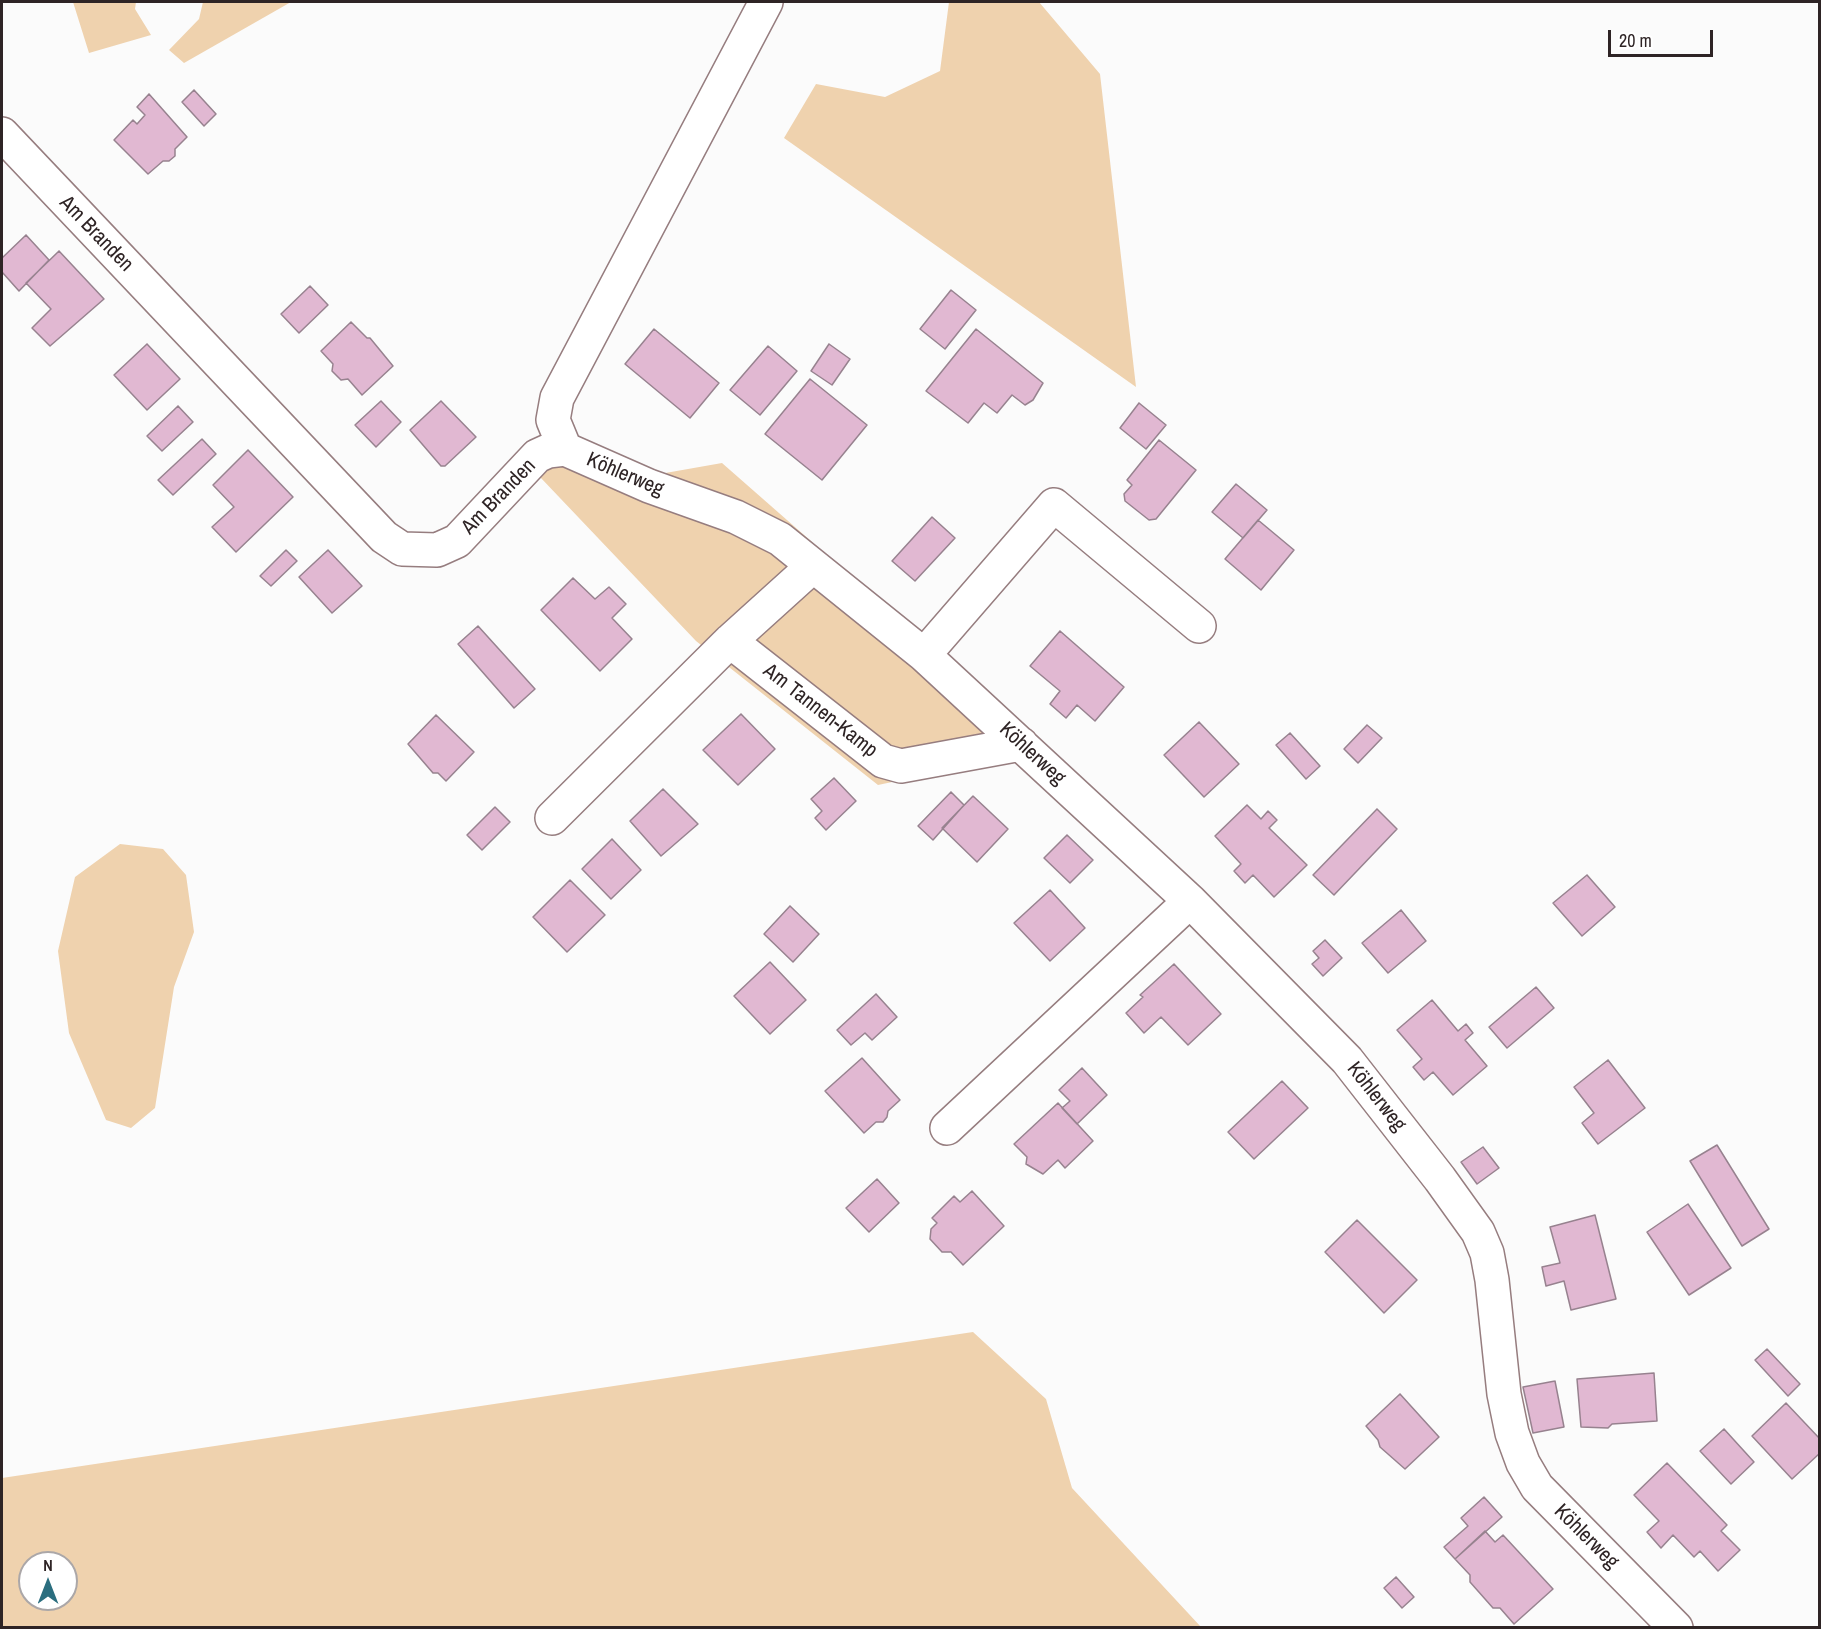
<!DOCTYPE html>
<html>
<head>
<meta charset="utf-8">
<style>
	body { margin:0 }
	#map { position:relative; width:1821px; height:1629px; overflow:hidden; background:#fbfbfb; font-family:"Archivo Narrow",sans-serif }
	canvas { display:block }
	.frame { position:absolute; inset:0; border:3px solid #2e2425; pointer-events:none }
	.north { position:absolute; left:18px; top:1551px; width:60px; height:60px; box-sizing:border-box; background:#fff; border:2px solid #aba7a8; border-radius:50%; rotate:0deg; font-size:16px; font-weight:700; line-height:24px; text-align:center; color:#2e2425 }
	.north::after { content:''; display:block; margin:auto; width:21px; height:27px; background:#2b6e7f; clip-path:polygon(50% 0,100% 100%,50% 72%,0 100%) }
	.scale { position:absolute; left:1608px; top:30px; width:105px; height:27px; box-sizing:border-box; border:3px solid #2e2425; border-top:0; padding-left:8px; font-size:18px; line-height:21px; white-space:nowrap; color:#2e2425; -webkit-text-stroke:4px #fff; paint-order:stroke }
</style>
</head>
<body>
<div id="map">
<canvas width="1821" height="1629"></canvas>
<div class="frame"></div>
<div class="north">N</div>
<div class="scale">20 m</div>
</div>
<script>
const c = document.querySelector('canvas').getContext('2d');
c.lineJoin = 'round';
function paint(path, color) { c.fillStyle = color; c.fill(path, 'evenodd'); }
const poly = rows => new Path2D(rows.map(r => 'M' + r).join(''));
function strokePath(path, color, width, dash) { c.strokeStyle = color; c.lineWidth = width; c.lineCap = dash ? 'butt' : 'round'; c.setLineDash(dash || []); c.stroke(path); }
function label(font, color, halo, rows, align = 'center') {
  c.font = font + ' "Archivo Narrow",sans-serif'; c.lineWidth = 4.5; c.setLineDash([]); c.textBaseline = 'middle'; c.strokeStyle = halo; c.fillStyle = color; for (const [text, x, y, turn = 0] of rows) {
    c.save(); c.translate(x, y); c.rotate((+turn || 0) * Math.PI / 180); c.textAlign = isNaN(turn) ? turn : align; if (halo) c.strokeText(text, 0, 0); c.fillText(text, 0, 0); c.restore();
  }
}
const green = poly([
	[73,2,136,2,135,9,151,35,89,53],
	[203,2,291,2,184,63,169,50,199,19],
	[949,2,1039,2,1100,74,1136,387,784,138,816,84,885,97,940,71],
	[576,442,654,475,722,463,1048,749,878,785,696,641,540,477],
	[120,844,163,849,186,875,194,932,174,987,155,1108,131,1128,106,1120,69,1033,58,951,75,877],
	[973,1332,1046,1399,1072,1488,1201,1627,2,1627,2,1478],
	[30,1563,66,1563,66,1599,30,1599]
]);
const building = poly([
	[194,90,216,114,204,126,182,102,194,90],
	[149,94,187,137,175,149,175,156,169,161,163,161,148,174,114,140,133,120,137,124,145,115,137,107,149,94],
	[26,235,49,260,19,291,2,272,2,258,26,235],
	[59,251,104,299,50,346,32,328,51,309,26,283,59,251],
	[310,286,328,305,299,333,281,314,310,286],
	[951,290,976,310,945,349,920,329,951,290],
	[351,322,367,338,370,338,393,366,362,395,348,379,341,380,332,371,333,364,321,351,351,322],
	[654,329,719,383,690,418,625,364,654,329],
	[976,329,1043,383,1033,400,1025,405,1012,395,997,413,984,403,968,423,926,391,976,329],
	[147,344,180,379,147,410,114,375,147,344],
	[829,344,850,359,832,385,811,371,829,344],
	[768,346,797,371,760,415,730,390,768,346],
	[810,379,867,425,822,480,765,434,810,379],
	[381,401,401,422,376,447,355,425,381,401],
	[441,401,476,437,445,466,441,466,410,430,441,401],
	[1139,403,1166,425,1146,449,1120,428,1139,403],
	[178,406,193,422,162,451,147,436,178,406],
	[202,439,216,454,173,495,158,480,202,439],
	[1159,440,1196,470,1156,519,1149,520,1125,501,1124,494,1132,485,1127,480,1159,440],
	[248,450,293,497,236,552,212,527,234,507,213,485,248,450],
	[1236,484,1267,510,1243,538,1212,512,1236,484],
	[932,517,955,538,915,581,892,561,932,517],
	[1258,520,1294,550,1261,590,1225,559,1258,520],
	[286,550,297,561,271,586,260,576,286,550],
	[328,550,362,586,332,613,299,577,328,550],
	[573,578,595,599,609,587,626,604,612,618,632,639,600,671,541,610,573,578],
	[478,626,535,689,514,708,458,644,478,626],
	[1060,631,1124,687,1095,721,1077,705,1066,718,1050,704,1060,691,1030,666,1060,631],
	[741,714,775,749,738,785,703,750,741,714],
	[436,715,474,752,446,781,438,773,433,773,408,744,436,715],
	[1199,722,1239,764,1204,797,1164,755,1199,722],
	[1367,725,1382,738,1358,763,1344,749,1367,725],
	[1290,733,1320,766,1306,779,1276,745,1290,733],
	[834,778,856,801,826,830,815,818,822,811,811,799,834,778],
	[663,789,698,824,661,856,630,821,663,789],
	[951,792,964,805,933,840,918,826,951,792],
	[973,796,1008,829,977,862,942,828,973,796],
	[1247,805,1261,819,1268,811,1277,820,1269,828,1307,865,1274,897,1253,875,1245,883,1234,871,1241,864,1215,836,1247,805],
	[495,807,510,822,482,850,467,835,495,807],
	[1377,809,1397,829,1334,895,1313,875,1377,809],
	[1067,835,1093,860,1070,883,1044,858,1067,835],
	[612,839,641,870,611,899,582,869,612,839],
	[1587,875,1615,907,1582,936,1553,903,1587,875],
	[570,880,605,915,567,952,533,917,570,880],
	[1050,890,1085,928,1050,961,1014,923,1050,890],
	[790,906,819,934,793,962,764,934,790,906],
	[1401,910,1426,941,1388,973,1362,943,1401,910],
	[1325,940,1342,958,1323,976,1312,964,1319,958,1313,951,1325,940],
	[770,962,806,1000,770,1034,734,996,770,962],
	[1174,964,1221,1014,1188,1045,1161,1017,1144,1033,1126,1013,1143,997,1140,995,1174,964],
	[1536,987,1554,1008,1507,1048,1489,1027,1536,987],
	[876,994,897,1017,872,1040,865,1033,851,1045,837,1030,876,994],
	[1432,1000,1458,1031,1466,1024,1473,1033,1465,1040,1487,1066,1453,1095,1433,1072,1424,1080,1413,1067,1422,1059,1397,1030,1432,1000],
	[862,1058,900,1100,888,1111,887,1117,883,1122,876,1122,864,1133,825,1091,862,1058],
	[1608,1060,1645,1108,1598,1144,1582,1123,1594,1113,1574,1087,1608,1060],
	[1082,1068,1107,1095,1077,1124,1062,1108,1070,1101,1059,1090,1082,1068],
	[1282,1081,1308,1108,1254,1159,1228,1132,1282,1081],
	[1058,1103,1093,1141,1065,1168,1058,1160,1043,1174,1026,1164,1027,1157,1014,1144,1058,1103],
	[1717,1145,1769,1229,1742,1246,1690,1161,1717,1145],
	[1483,1147,1499,1168,1477,1184,1461,1162,1483,1147],
	[877,1179,899,1203,869,1232,846,1208,877,1179],
	[972,1191,1004,1226,963,1265,951,1252,942,1252,930,1239,931,1229,937,1223,932,1218,954,1196,960,1202,972,1191],
	[1688,1204,1731,1268,1689,1295,1647,1232,1688,1204],
	[1595,1215,1616,1299,1571,1310,1564,1281,1546,1286,1542,1267,1560,1263,1550,1227,1595,1215],
	[1357,1220,1417,1280,1384,1313,1325,1252,1357,1220],
	[1767,1349,1800,1384,1788,1396,1755,1360,1767,1349],
	[1654,1373,1657,1421,1612,1424,1608,1428,1581,1427,1577,1379,1654,1373],
	[1555,1381,1564,1427,1533,1433,1523,1387,1555,1381],
	[1400,1394,1439,1437,1405,1469,1380,1447,1378,1440,1366,1426,1400,1394],
	[1786,1403,1820,1439,1820,1453,1792,1479,1752,1436,1786,1403],
	[1724,1429,1754,1462,1731,1484,1700,1451,1724,1429],
	[1667,1463,1727,1525,1721,1531,1740,1550,1718,1571,1700,1551,1694,1557,1673,1535,1661,1548,1647,1532,1659,1521,1634,1495,1667,1463],
	[1484,1497,1502,1517,1455,1559,1444,1547,1468,1526,1461,1518,1484,1497],
	[1485,1531,1495,1542,1503,1535,1553,1589,1514,1624,1500,1608,1493,1608,1470,1582,1470,1575,1455,1559,1485,1531],
	[1396,1577,1414,1597,1402,1608,1384,1588,1396,1577]
]);
const minor = poly([
	[2,134,384,537,402,549,437,550,457,541,537,456,548,451,565,449,649,486,736,517,780,539,924,655,1190,901,1347,1060,1440,1179,1478,1232,1487,1253,1492,1280,1504,1394,1512,1433,1523,1463,1537,1487,1676,1628],
	[565,449,553,420,557,398,766,2],
	[730,641,883,761,901,766,1021,744],
	[924,655,1054,505,1199,626],
	[552,818,730,641,813,566],
	[947,1128,1190,901]
]);
const streetNames = [
	["Am Branden",96,234,46],
	["Köhlerweg",625,475,23],
	["Am Branden",499,497,-46],
	["Am Tannen-Kamp",820,711,38],
	["Köhlerweg",1032,754,43],
	["Köhlerweg",1376,1097,52],
	["Köhlerweg",1586,1537,45]
];
paint(green, '#efd2ae');
paint(building, '#e1b8d2');
strokePath(building, '#97828f', 1.5);
strokePath(minor, '#967d7f', 36);
strokePath(minor, '#fff', 33);
label('21px', '#2e2425', '#fff', streetNames);
</script>
</body>
</html>
